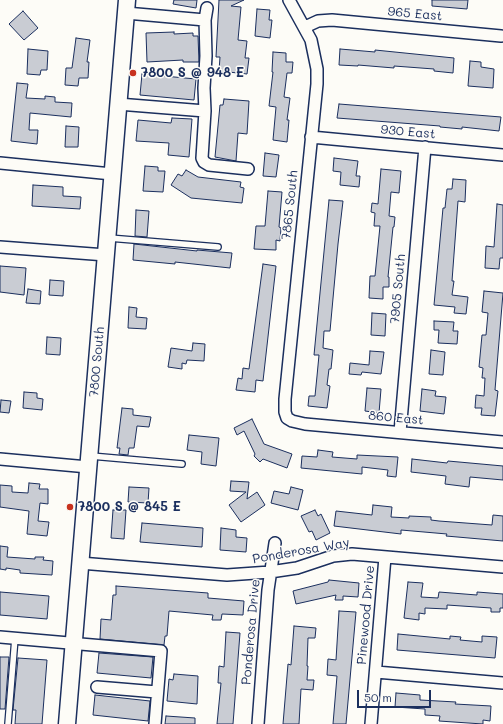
<!DOCTYPE html>
<html>
<head>
<meta charset="utf-8">
<style>
	body { margin:0 }
	#map { position:relative; width:503px; height:724px; overflow:hidden; background:#fdfcf7; font-family:Mali,sans-serif }
	canvas { display:block }
	.scale { position:absolute; left:357px; top:690px; width:74px; height:18px; box-sizing:border-box; border:2px solid #1b2f5e; border-top:0; padding-left:5px; font-size:12px; line-height:14px; white-space:nowrap; color:#1b2f5e; -webkit-text-stroke:3px #fdfcf7; paint-order:stroke }
</style>
</head>
<body>
<div id="map">
<canvas width="503" height="724"></canvas>
<div class="scale">50 m</div>
</div>
<script>
const c = document.querySelector('canvas').getContext('2d');
c.lineJoin = 'round';
function paint(path, color) { c.fillStyle = color; c.fill(path, 'evenodd'); }
const poly = rows => new Path2D(rows.map(r => 'M' + r).join(''));
function strokePath(path, color, width, dash) { c.strokeStyle = color; c.lineWidth = width; c.lineCap = dash ? 'butt' : 'round'; c.setLineDash(dash || []); c.stroke(path); }
function label(font, color, halo, rows, align = 'center') {
  c.font = font + ' Mali,sans-serif'; c.lineWidth = 3; c.setLineDash([]); c.textBaseline = 'middle'; c.strokeStyle = halo; c.fillStyle = color; for (const [text, x, y, turn = 0] of rows) {
    c.save(); c.translate(x, y); c.rotate((+turn || 0) * Math.PI / 180); c.textAlign = isNaN(turn) ? turn : align; if (halo) c.strokeText(text, 0, 0); c.fillText(text, 0, 0); c.restore();
  }
}
const building = poly([
	[174,0,197,0,196,8,173,4,174,0],
	[219,0,244,0,231,6,241,7,238,40,247,41,245,58,249,58,247,74,219,71,220,57,216,57,219,0],
	[432,0,468,0,467,9,432,6,432,0],
	[257,9,270,10,269,20,272,20,270,38,255,36,257,9],
	[23,11,38,28,24,40,9,24,23,11],
	[174,32,174,34,193,33,193,36,198,36,199,62,183,62,183,60,147,62,146,33,174,32],
	[76,38,90,40,87,62,89,62,88,78,79,78,78,86,65,85,66,68,72,68,76,38],
	[28,49,48,51,47,70,41,70,40,75,27,74,28,49],
	[340,49,375,52,375,50,454,58,453,73,434,71,434,69,394,66,394,68,358,65,358,66,339,65,340,49],
	[273,52,286,53,286,62,293,62,292,73,287,73,284,97,290,98,287,120,289,120,287,142,273,140,276,107,269,106,273,72,272,72,273,52],
	[470,61,481,62,481,67,494,69,493,88,468,86,470,61],
	[142,74,196,79,194,100,140,95,142,74],
	[17,83,28,84,26,98,45,99,45,96,55,97,55,102,72,103,71,117,30,113,29,130,38,130,37,144,11,141,17,83],
	[224,99,249,101,247,134,238,133,236,161,215,157,220,105,223,105,224,99],
	[339,104,501,117,499,131,462,127,462,129,440,127,440,126,337,118,339,104],
	[172,118,192,119,189,157,168,155,169,143,136,141,138,120,171,123,172,118],
	[66,126,79,127,78,147,65,147,66,126],
	[265,153,279,155,276,177,263,176,265,153],
	[334,158,358,161,356,176,360,176,359,187,340,185,341,172,333,171,334,158],
	[145,166,158,167,158,171,165,171,163,192,143,191,145,166],
	[381,169,401,171,399,193,391,192,389,216,395,217,394,227,393,227,388,277,389,277,389,287,383,287,383,299,369,298,370,276,375,276,380,226,374,226,375,213,371,212,372,203,378,204,381,169],
	[186,170,198,177,241,182,240,187,244,188,242,203,191,198,171,185,178,174,182,176,186,170],
	[453,179,466,180,465,202,458,201,452,281,454,281,452,295,468,297,466,314,454,313,455,307,434,305,443,208,445,208,447,189,452,189,453,179],
	[33,185,63,187,63,196,81,197,80,209,32,206,33,185],
	[268,191,282,192,279,227,281,228,280,241,276,240,276,250,254,249,256,226,265,226,268,191],
	[329,200,343,201,338,244,330,331,324,331,323,348,333,350,331,369,329,369,327,385,330,386,327,408,308,406,309,396,315,396,317,376,319,355,314,355,329,200],
	[497,204,503,205,503,258,500,258,499,269,485,268,486,246,494,247,497,204],
	[136,210,149,211,147,237,135,236,136,210],
	[134,244,197,251,197,250,232,253,230,268,175,262,175,264,133,260,134,244],
	[263,264,276,266,263,381,256,380,255,392,236,390,238,378,242,379,243,368,249,369,263,264],
	[0,266,26,268,24,295,0,292,0,266],
	[50,280,64,281,63,296,49,295,50,280],
	[28,289,41,291,40,304,26,303,28,289],
	[484,291,503,293,495,390,498,391,495,416,481,415,482,408,475,408,476,395,484,396,485,378,482,378,483,368,479,367,482,335,486,335,488,313,482,312,484,291],
	[129,307,137,308,136,317,147,318,146,329,128,328,129,307],
	[372,313,386,314,385,336,371,335,372,313],
	[434,321,454,322,453,331,458,331,457,344,438,343,439,330,434,330,434,321],
	[47,337,61,338,60,355,46,354,47,337],
	[193,343,205,344,204,361,187,360,186,364,182,363,182,369,168,367,171,348,192,351,193,343],
	[431,350,445,352,443,375,429,374,431,350],
	[370,351,384,352,381,374,362,372,361,375,349,374,350,363,369,365,370,351],
	[367,388,381,389,379,413,365,411,367,388],
	[422,389,436,391,435,396,446,397,444,414,420,411,422,389],
	[24,392,37,393,37,398,43,399,42,410,23,408,24,392],
	[1,400,11,401,9,413,0,412,1,400],
	[122,408,133,409,133,415,151,417,149,427,137,426,134,448,129,448,128,455,119,454,120,448,117,448,122,408],
	[252,419,264,444,292,454,287,468,263,459,260,462,254,456,255,454,244,431,237,435,234,428,252,419],
	[189,435,219,438,216,466,201,464,202,452,187,450,189,435],
	[318,450,333,452,332,457,357,459,357,455,398,457,396,477,387,476,388,470,362,467,362,474,301,468,302,456,317,457,318,450],
	[412,459,447,463,448,461,503,466,503,480,470,477,469,487,445,484,446,476,411,472,412,459],
	[231,481,249,482,247,499,257,492,265,505,241,522,229,505,246,492,230,491,231,481],
	[29,483,40,484,39,489,48,489,48,504,40,503,38,521,49,522,47,536,27,534,29,511,0,507,0,485,12,486,12,492,28,493,29,483],
	[129,487,149,488,148,503,128,502,129,487],
	[291,487,303,490,298,510,271,503,274,491,289,494,291,487],
	[373,505,392,507,391,517,409,518,409,516,431,517,431,520,439,521,492,525,493,515,503,516,503,541,446,536,447,534,401,530,401,534,334,526,336,511,372,515,373,505],
	[113,510,126,510,124,539,111,538,113,510],
	[315,510,318,516,321,514,330,533,316,540,312,531,309,532,301,516,315,510],
	[142,523,203,528,202,547,140,542,142,523],
	[221,528,236,530,236,537,247,538,246,552,220,550,221,528],
	[0,546,8,547,7,557,35,559,35,557,44,557,43,560,53,561,52,575,20,573,20,570,6,568,6,570,0,569,0,546],
	[329,580,359,583,358,597,343,596,343,600,335,600,336,595,296,604,293,591,328,582,329,580],
	[408,582,423,583,421,597,438,598,439,592,477,595,477,592,503,594,503,608,500,608,500,612,491,612,491,608,447,605,447,609,425,608,425,614,419,613,419,620,404,618,408,582],
	[116,586,208,593,208,598,244,601,243,615,222,614,221,620,212,620,213,615,169,611,167,636,165,636,164,645,100,639,101,619,111,620,113,595,116,595,116,586],
	[0,592,49,596,47,619,0,615,0,592],
	[339,611,356,612,346,724,333,724,337,676,327,675,328,659,336,660,339,611],
	[294,626,316,628,315,638,308,638,307,666,308,666,307,680,314,680,313,690,301,689,299,724,283,724,288,664,291,665,294,626],
	[226,632,240,633,233,724,217,724,221,683,218,683,219,666,224,667,226,632],
	[398,634,450,639,450,636,461,637,460,640,482,642,482,636,497,637,495,658,397,650,398,634],
	[99,653,153,657,151,678,97,673,99,653],
	[0,657,9,657,5,709,0,709,0,657],
	[18,658,47,660,42,724,15,724,16,710,13,710,18,658],
	[174,674,198,676,197,704,167,701,169,679,173,680,174,674],
	[396,693,420,695,420,700,456,702,455,704,491,706,490,721,483,720,483,724,439,721,440,716,425,715,425,709,395,707,396,693],
	[95,695,150,701,148,721,93,715,95,695],
	[166,716,195,718,195,724,165,724,166,716]
]);
const lane = poly([
	[109,238,218,247],
	[91,456,182,464],
	[8,724,15,638]
]);
const street = poly([
	[289,0,311,40,317,69,317,84,285,399,285,412,287,418,292,421,305,424,503,442],
	[207,8,205,20,206,56,204,88,205,111,202,158,204,162,209,165,248,169],
	[126,13,205,20],
	[305,27,318,21,332,20,501,36],
	[118,104,205,111],
	[311,137,503,155],
	[0,163,112,174],
	[0,247,106,255],
	[400,432,425,147],
	[0,459,88,467],
	[80,563,227,575,270,572,297,568,333,556,352,554,503,567],
	[0,637,161,651,155,724],
	[376,672,503,683],
	[97,687,157,692],
	[258,724,268,590,275,543],
	[371,724,385,557]
]);
const secondary = poly([
	[67,724,127,0]
]);
const markers = [
	[133,73,4,"#c8321e"],
	[70,507,4,"#c8321e"]
];
const streetNames = [
	["965 East",415,14,5],
	["930 East",408,132,5],
	["7865 South",290,205,-84],
	["7905 South",398,289,-85],
	["7800 South",97,362,-85],
	["860 East",396,418,5],
	["Ponderosa Way",301,551,-10],
	["Pinewood Drive",366,615,-85],
	["Ponderosa Drive",251,632,-85]
];
const poiNames = [
	["7800 S @ 948 E",141,73],
	["7800 S @ 845 E",78,507]
];
paint(building, '#c9ccd3');
strokePath(building, '#1b2f5e', 1);
strokePath(lane, '#1b2f5e', 8);
strokePath(street, '#1b2f5e', 14);
strokePath(secondary, '#1b2f5e', 19);
strokePath(lane, '#fdfcf7', 5.5);
strokePath(street, '#fdfcf7', 11);
strokePath(secondary, '#fdfcf7', 16);
for (const [x, y, r, color] of markers) { const dot = new Path2D(); dot.arc(x, y, r, 0, 2 * Math.PI); c.fillStyle = color; c.fill(dot); strokePath(dot, '#fdfcf7', 1.5); }
label('13px', '#1b2f5e', '#fdfcf7', streetNames);
label('bold 13px', '#1b2f5e', '#fdfcf7', poiNames, 'left');
</script>
</body>
</html>
